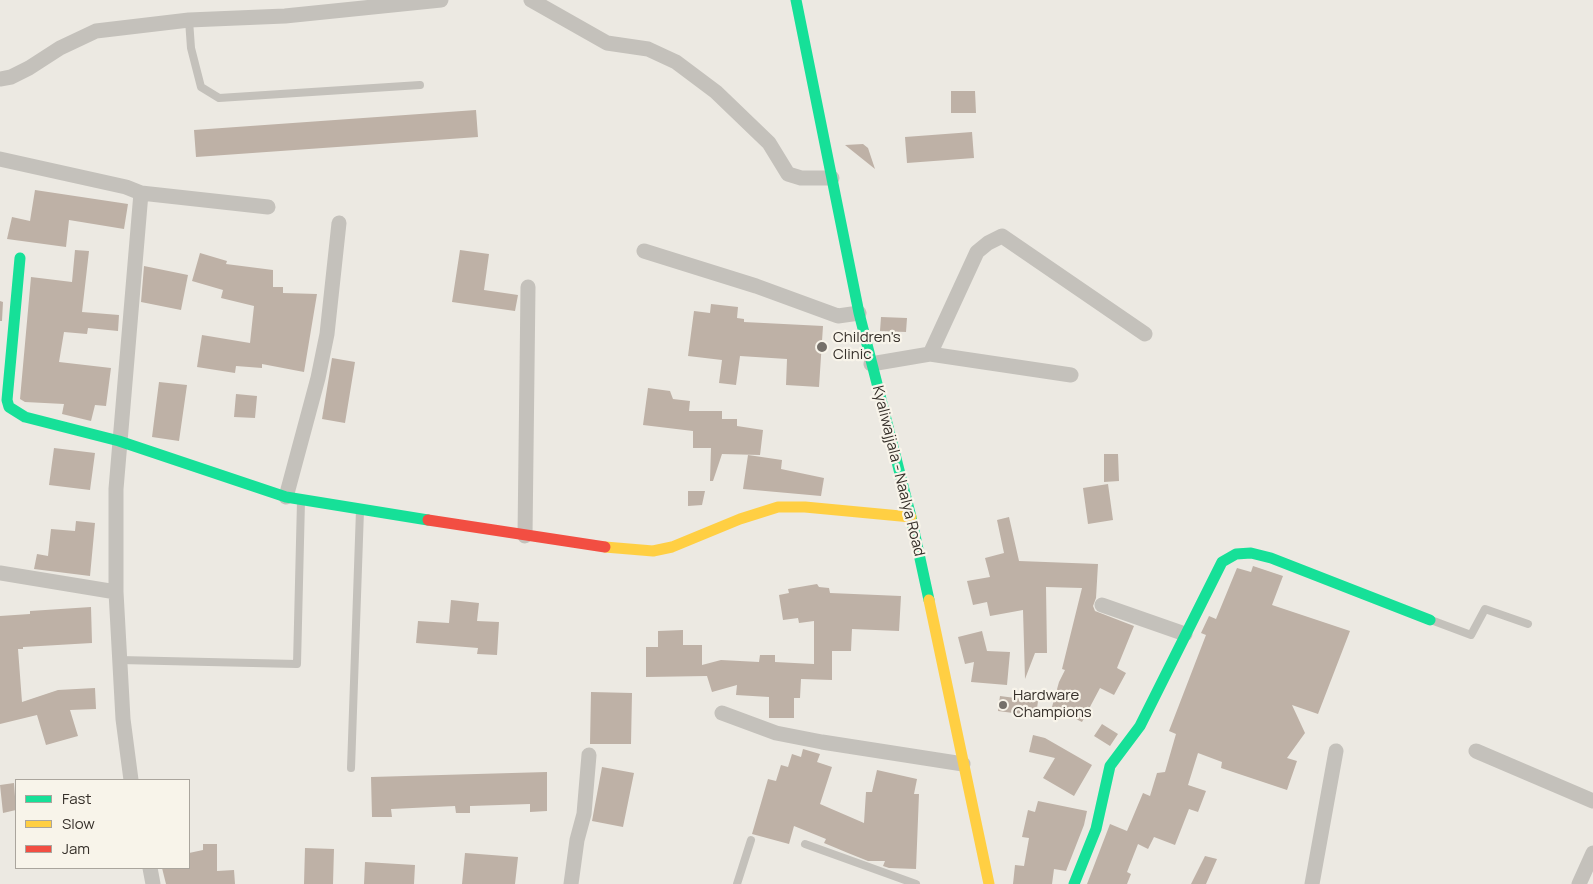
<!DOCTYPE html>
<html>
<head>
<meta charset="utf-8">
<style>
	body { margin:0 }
	#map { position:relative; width:1593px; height:884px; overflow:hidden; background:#ece9e2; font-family:Manrope,sans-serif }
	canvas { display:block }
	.legend { position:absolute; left:15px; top:779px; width:175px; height:90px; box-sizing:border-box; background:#f8f4ea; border:1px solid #aaa59d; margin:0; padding:6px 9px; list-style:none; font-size:15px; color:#352f29 }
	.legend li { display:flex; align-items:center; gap:10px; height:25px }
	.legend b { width:25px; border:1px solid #aaa59d }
</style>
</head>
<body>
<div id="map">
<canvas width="1593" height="884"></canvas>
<ul class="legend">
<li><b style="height:6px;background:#16e098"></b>Fast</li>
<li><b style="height:6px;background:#ffcf43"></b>Slow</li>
<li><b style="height:6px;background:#f24e42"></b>Jam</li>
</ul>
</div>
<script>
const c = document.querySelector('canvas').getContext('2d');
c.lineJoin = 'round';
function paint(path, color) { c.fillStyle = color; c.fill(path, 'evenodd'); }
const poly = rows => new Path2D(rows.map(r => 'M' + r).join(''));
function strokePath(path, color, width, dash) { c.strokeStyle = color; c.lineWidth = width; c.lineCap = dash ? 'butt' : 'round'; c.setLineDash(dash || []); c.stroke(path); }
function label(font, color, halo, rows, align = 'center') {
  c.font = font + ' Manrope,sans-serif'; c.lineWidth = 4.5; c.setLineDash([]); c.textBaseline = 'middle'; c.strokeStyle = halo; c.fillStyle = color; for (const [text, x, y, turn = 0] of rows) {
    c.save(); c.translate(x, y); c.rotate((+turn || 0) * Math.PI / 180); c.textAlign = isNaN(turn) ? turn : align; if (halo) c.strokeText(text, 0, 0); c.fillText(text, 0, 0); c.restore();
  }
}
const building = poly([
	[951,91,975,91,976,113,951,113],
	[476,110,478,137,196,157,194,130],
	[972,132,974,158,907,163,905,137],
	[863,144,868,148,875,169,845,145],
	[35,190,128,204,124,229,69,220,66,247,7,239,12,217,30,221],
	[75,250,89,251,82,312,119,315,118,331,88,328,87,334,64,332,59,362,111,368,106,406,95,405,91,421,62,414,64,404,25,402,20,399,31,277,72,282],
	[460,250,489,254,484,290,518,295,515,311,452,302],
	[200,253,227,261,226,264,273,270,273,287,283,287,283,293,317,294,304,372,262,364,262,368,236,366,235,373,197,367,202,335,250,343,254,306,221,298,223,290,192,281],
	[144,266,188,275,181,310,141,302],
	[0,301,3,302,2,321,0,321],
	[711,304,738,307,737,318,744,319,744,322,823,326,819,387,786,385,787,359,740,356,736,385,719,383,722,360,688,356,694,311,710,313],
	[881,317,907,318,906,332,880,331],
	[332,358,355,362,345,423,322,419],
	[159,382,187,385,179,441,152,437],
	[648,388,670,391,673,399,690,401,689,411,722,411,722,419,737,419,737,426,763,430,760,455,722,454,713,481,710,481,711,448,693,448,693,431,643,425],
	[236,394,257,396,255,418,234,417],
	[54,448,95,453,90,490,49,485],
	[1104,454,1118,454,1119,481,1104,482],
	[748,455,782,460,781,469,824,478,821,496,743,489],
	[1108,484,1113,520,1088,524,1083,488],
	[688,491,705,491,702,505,688,506],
	[1009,517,1019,561,1098,564,1096,598,1093,606,1095,611,1134,626,1117,668,1126,673,1114,695,1100,688,1082,722,1052,707,1059,682,1065,670,1062,669,1082,588,1046,587,1047,653,1035,653,1025,679,1023,610,990,616,987,602,973,605,967,581,990,577,985,558,1004,553,997,520],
	[76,521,95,523,90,576,34,569,37,554,48,556,51,529,75,531],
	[1253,566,1283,576,1272,605,1350,631,1318,714,1292,705,1305,733,1287,758,1297,761,1287,790,1221,768,1222,762,1198,753,1188,785,1206,791,1198,812,1189,809,1175,845,1154,837,1148,849,1138,844,1127,872,1131,874,1127,884,1087,884,1110,824,1127,831,1143,793,1150,796,1157,773,1165,772,1176,734,1169,731,1206,635,1201,633,1209,616,1216,619,1237,568,1251,572],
	[817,584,819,587,829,588,830,593,901,596,899,631,852,629,851,651,832,651,832,680,801,679,800,698,794,698,794,718,769,718,769,697,736,695,737,685,712,692,707,676,646,677,646,647,658,647,658,631,683,630,683,645,702,645,702,665,721,660,759,662,760,655,775,655,775,662,814,664,814,621,799,623,798,618,783,620,779,595,789,593,788,589],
	[451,600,479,603,477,621,499,622,497,655,477,654,478,648,416,643,418,621,449,623],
	[91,607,92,643,23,647,23,649,18,649,22,702,58,690,95,688,96,709,70,710,78,736,46,745,37,715,0,724,0,616,30,614,30,611],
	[982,631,987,651,1010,652,1007,685,971,682,974,662,965,664,958,637],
	[591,692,632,693,631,744,590,744],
	[1000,696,1038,701,1036,716,998,711],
	[1102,724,1118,734,1110,746,1094,736],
	[1033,735,1045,738,1092,765,1074,796,1043,778,1055,758,1029,752],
	[803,749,820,754,817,762,832,767,820,804,864,823,866,792,872,792,877,770,917,779,914,794,919,794,916,869,889,868,883,866,885,861,868,861,848,853,824,843,826,839,794,826,789,844,752,834,768,779,776,781,781,765,788,767,792,754,801,757],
	[602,767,634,773,623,827,592,821],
	[547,772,547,811,530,812,530,804,470,806,470,813,456,813,455,806,391,809,392,817,372,817,371,777],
	[14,783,16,810,3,813,0,785],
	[1038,801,1087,811,1084,825,1066,871,1054,869,1052,884,1013,884,1015,865,1024,866,1029,838,1022,837,1028,810,1035,812],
	[203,844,217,844,217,871,234,870,235,884,166,884,162,868,189,868,189,853,203,850],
	[305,848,334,849,333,884,304,884],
	[465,853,518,857,515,884,462,884],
	[1205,856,1217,859,1206,884,1191,884],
	[365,862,415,865,414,884,364,884]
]);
const lane = poly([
	[189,20,191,48,201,87,219,98,420,85],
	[1431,620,1471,635,1485,609,1528,624],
	[120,660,297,664,301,501],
	[351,768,360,510],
	[805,844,916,884],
	[737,884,751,840]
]);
const street = poly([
	[531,0,607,43,648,49,676,62,716,92,769,143,788,174,801,178,832,178],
	[0,79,11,77,29,68,60,48,96,31,189,20,285,16,441,0],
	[0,159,126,187,141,193,268,207],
	[644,251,756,286,838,316,859,313],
	[930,354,1071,375],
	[871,364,930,354,977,252,988,243,1002,236,1145,334],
	[286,497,318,378,327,334,339,223],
	[525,536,528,287],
	[0,573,116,592],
	[1102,605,1185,634],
	[722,713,776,733,822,742,963,764],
	[1476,751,1593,801],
	[131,780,123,719,116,592,116,489,141,193],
	[150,868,153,884],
	[571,884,577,840,584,814,589,755],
	[1312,884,1336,751],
	[1579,884,1593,853]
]);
const fast = poly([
	[796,0,859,313,911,517,929,600],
	[20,258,7,400,9,407,25,417,119,441,286,497,428,520],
	[1074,884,1096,829,1110,766,1140,726,1222,562,1236,554,1251,553,1271,558,1430,620]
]);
const slow = poly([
	[605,547,653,551,672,547,740,519,778,507,805,507,911,517],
	[929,600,989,884]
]);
const jam = poly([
	[428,520,605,547]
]);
const markers = [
	[822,347,6,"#75706a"],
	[1003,705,5,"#75706a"]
];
const poiNames = [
	["Children's",833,338],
	["Clinic",833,355],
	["Hardware",1013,696],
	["Champions",1013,713]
];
const streetNames = [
	["Kyaliwajjala - Naalya Road",898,471,76]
];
paint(building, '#beb1a6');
strokePath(lane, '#c4c1bb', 8);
strokePath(street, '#c4c1bb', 15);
strokePath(fast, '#16e098', 11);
strokePath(slow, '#ffcf43', 11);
strokePath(jam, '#f24e42', 11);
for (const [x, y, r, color] of markers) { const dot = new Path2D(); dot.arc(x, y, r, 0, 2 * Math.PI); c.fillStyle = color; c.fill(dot); strokePath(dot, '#f8f4ea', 2); }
label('15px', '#352f29', '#f8f4ea', poiNames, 'left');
label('15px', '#352f29', '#f8f4ea', streetNames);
</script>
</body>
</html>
